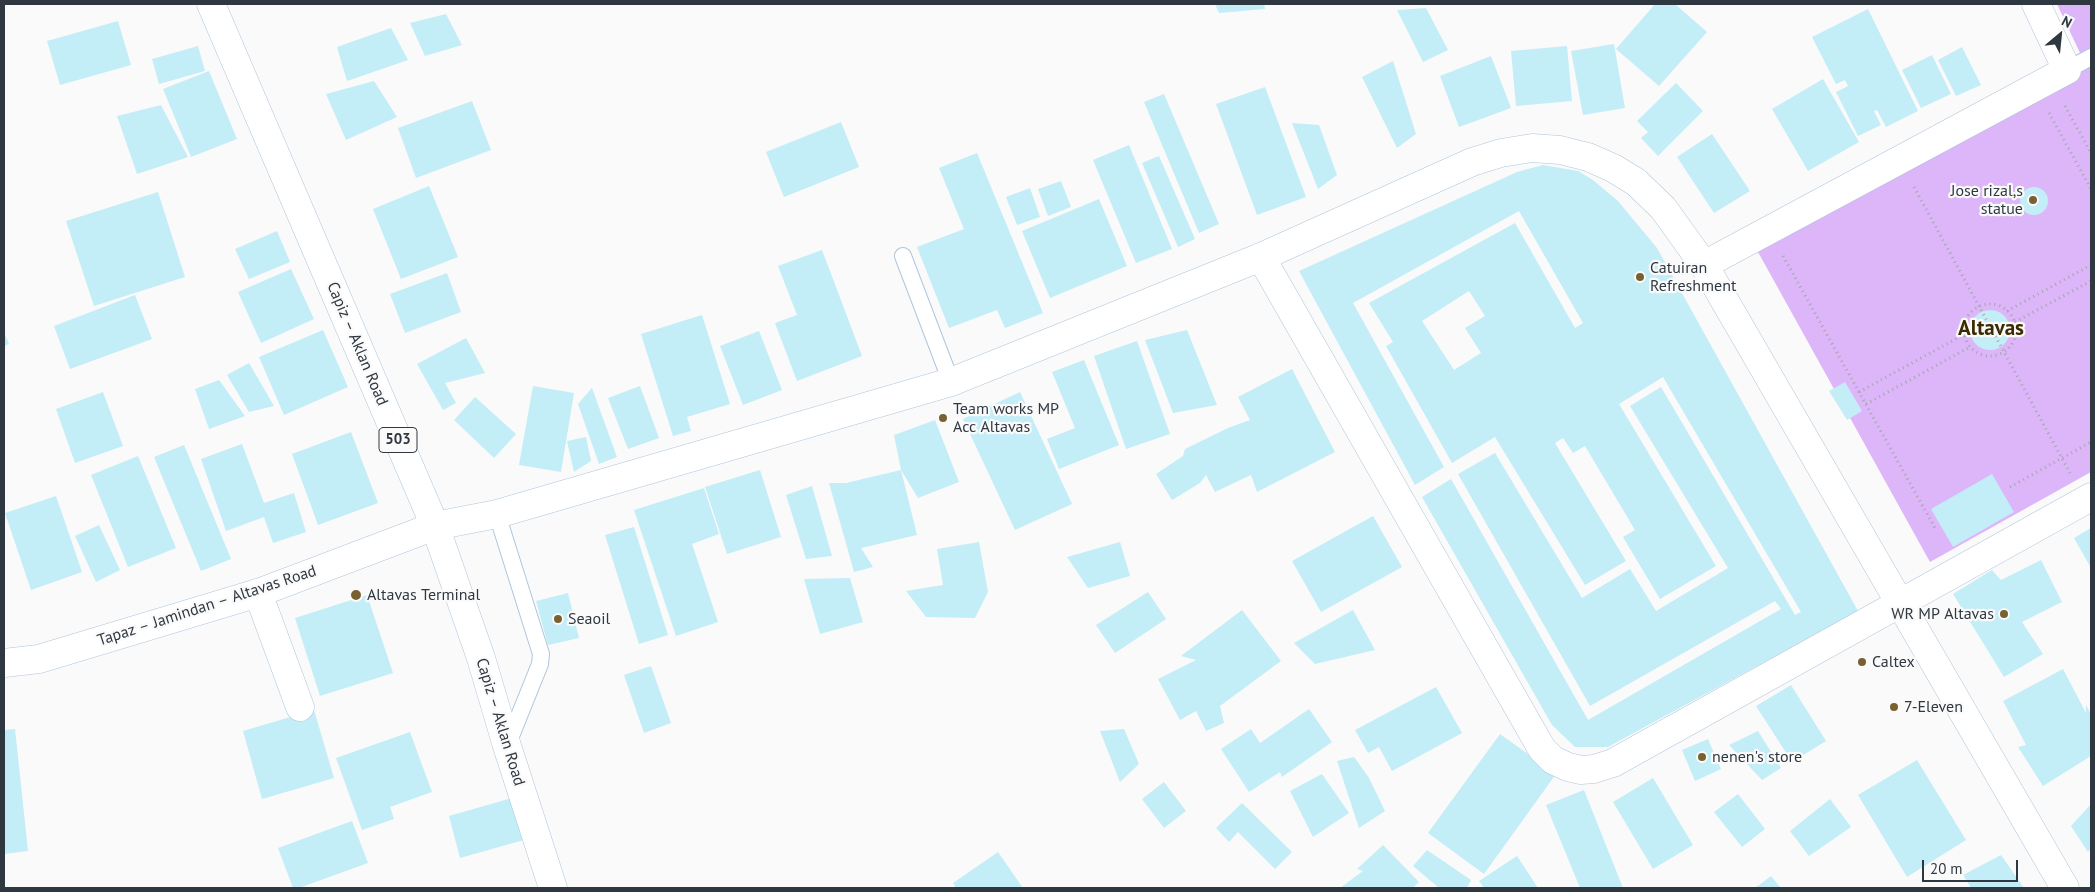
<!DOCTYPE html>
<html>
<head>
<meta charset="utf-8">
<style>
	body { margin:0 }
	#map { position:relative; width:2095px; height:892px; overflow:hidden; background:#fafafa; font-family:"PT Sans",sans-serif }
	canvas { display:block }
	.frame { position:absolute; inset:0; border:5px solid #2f3841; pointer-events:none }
	.north { position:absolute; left:2035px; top:10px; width:50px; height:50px; -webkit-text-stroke:4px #fafafa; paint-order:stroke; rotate:28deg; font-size:14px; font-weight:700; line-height:20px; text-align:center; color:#2f3841 }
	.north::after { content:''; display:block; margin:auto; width:18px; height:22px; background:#2f3841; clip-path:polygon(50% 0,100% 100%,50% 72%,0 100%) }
	.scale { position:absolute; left:1922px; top:860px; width:96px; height:22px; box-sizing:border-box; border:2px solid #2f3841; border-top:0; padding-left:6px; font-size:15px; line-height:18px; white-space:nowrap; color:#2f3841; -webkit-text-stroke:4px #fafafa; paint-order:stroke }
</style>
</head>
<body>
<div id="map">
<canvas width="2095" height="892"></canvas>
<div class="frame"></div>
<div class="north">N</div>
<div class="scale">20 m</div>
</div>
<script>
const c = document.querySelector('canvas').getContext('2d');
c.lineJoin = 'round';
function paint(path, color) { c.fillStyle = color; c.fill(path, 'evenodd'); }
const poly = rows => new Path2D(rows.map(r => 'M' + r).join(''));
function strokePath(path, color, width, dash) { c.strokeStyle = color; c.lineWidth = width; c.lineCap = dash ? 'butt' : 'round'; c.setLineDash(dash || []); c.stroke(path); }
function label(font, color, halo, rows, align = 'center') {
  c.font = font + ' "PT Sans",sans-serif'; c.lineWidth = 4.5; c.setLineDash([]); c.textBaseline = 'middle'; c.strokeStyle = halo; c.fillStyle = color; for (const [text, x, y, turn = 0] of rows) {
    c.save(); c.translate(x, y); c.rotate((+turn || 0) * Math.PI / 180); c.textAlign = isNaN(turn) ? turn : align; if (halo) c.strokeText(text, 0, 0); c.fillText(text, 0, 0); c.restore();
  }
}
const green = poly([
	[2057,4,2091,4,2091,472,1930,562,1758,252,2087,68]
]);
const building = poly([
	[1215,4,1264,4,1265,9,1219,13],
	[1655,4,1675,4,1707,32,1659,86,1616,49],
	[1426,8,1448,50,1423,62,1397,10],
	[1868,9,1918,111,1886,127,1877,110,1874,111,1881,125,1858,136,1836,92,1848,86,1845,80,1836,84,1812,37],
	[446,14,462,45,425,56,410,23],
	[118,21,131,65,60,85,47,41],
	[391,28,408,60,347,81,337,47],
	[1614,44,1625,108,1583,115,1571,51],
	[198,46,205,71,159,84,152,59],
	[1567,46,1572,101,1516,106,1511,51],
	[1962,47,1981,85,1956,96,1938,60],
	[1932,55,1951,94,1921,108,1902,70],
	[1491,56,1511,108,1459,127,1440,76],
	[1393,61,1416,134,1397,148,1362,77],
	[209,71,237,139,191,157,163,89],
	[1823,79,1859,142,1808,171,1772,109],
	[374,81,397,117,346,140,326,94],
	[1676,83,1703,111,1658,156,1641,138,1648,132,1637,121],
	[1265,87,1306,197,1257,215,1216,104],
	[1164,94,1219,224,1199,233,1144,102],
	[472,101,491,150,416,178,398,128],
	[161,105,188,157,137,174,117,116],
	[841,122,859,167,784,197,766,152],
	[1292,123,1319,125,1337,175,1318,189],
	[1712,134,1750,191,1714,213,1677,157],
	[1129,145,1172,249,1136,263,1093,160],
	[977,153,1043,313,1005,328,997,310,949,328,917,247,964,229,939,168],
	[1159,156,1195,239,1178,247,1142,163],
	[1543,165,1578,171,1593,180,1618,201,1657,248,1858,611,1608,747,1575,747,1552,725,1422,497,1451,479,1588,720,1781,609,1775,601,1590,706,1458,474,1495,453,1582,598,1630,569,1656,611,1728,568,1630,406,1661,387,1795,615,1801,612,1663,377,1619,404,1716,566,1660,599,1623,537,1635,530,1585,446,1573,453,1563,438,1555,443,1626,561,1585,585,1495,437,1452,463,1386,346,1393,342,1369,303,1515,223,1575,328,1583,323,1519,211,1353,303,1444,467,1415,485,1299,271,1517,172],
	[1469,291,1485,316,1465,328,1481,353,1454,370,1422,321],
	[1061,181,1071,207,1048,216,1038,189],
	[429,186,458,257,401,279,373,209],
	'2020 201a14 14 0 1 1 28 0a14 14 0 1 1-28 0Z',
	[1030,188,1040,217,1017,225,1006,197],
	[158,192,185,277,94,306,66,221],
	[1099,199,1127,266,1050,298,1022,231],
	[277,231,290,262,249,279,235,249],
	[822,250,862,356,797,381,775,323,797,315,778,266],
	[291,269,314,319,261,343,238,292],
	[447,273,461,312,405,333,390,294],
	[135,295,152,339,70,369,54,326],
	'1970 330a20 20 0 1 1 40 0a20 20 0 1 1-40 0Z',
	[702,315,730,404,687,417,691,431,673,436,641,334],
	[323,330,348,387,284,415,259,357],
	[1187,330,1217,405,1173,413,1145,340],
	[759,331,782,390,743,405,720,346],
	[4,332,9,344,4,346],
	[466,338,485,373,445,383,456,403,443,410,417,364],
	[1137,341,1170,434,1126,449,1094,356],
	[1084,360,1119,445,1059,469,1047,439,1075,428,1052,372],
	[249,363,274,406,249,412,227,375],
	[1292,369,1335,452,1257,492,1251,475,1215,492,1206,475,1200,483,1172,500,1156,474,1183,456,1185,449,1228,428,1250,420,1238,397],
	[219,380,245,416,209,429,195,389],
	[1845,382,1862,411,1847,420,1829,391],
	[533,386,574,393,561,472,519,465],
	[640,386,659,438,628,449,608,398],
	[592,388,617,457,599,464,578,404],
	[103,392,123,446,75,463,56,409],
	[1020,392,1072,504,1015,530,963,419],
	[475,397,516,434,494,458,454,420],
	[935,420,959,482,918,498,901,470,894,435],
	[351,432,378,503,318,525,292,454],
	[586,437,591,461,574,472,567,441],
	[242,444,264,503,294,493,306,532,273,543,264,517,226,531,201,459],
	[184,445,231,559,201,571,154,457],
	[138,456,176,548,128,567,91,475],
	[760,470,781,537,727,554,705,487],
	[901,470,917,535,861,548,873,567,854,572,829,483,846,483],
	[1992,474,2014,512,1953,547,1931,509],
	[812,486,832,556,806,559,786,495],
	[704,488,719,534,692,544,718,622,676,636,634,510],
	[56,496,82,572,31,590,5,513],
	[1373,516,1402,567,1321,612,1292,561],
	[99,525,120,570,96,582,75,536],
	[634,527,668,635,639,644,605,535],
	[2091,528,2091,568,2074,538],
	[979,542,988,592,975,618,926,617,906,591,943,585,937,549],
	[1120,542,1130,576,1088,588,1067,557],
	[2041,560,2062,602,2022,622,2043,654,2004,677,1953,594,1992,570,2001,580],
	[850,578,863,622,820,634,804,579],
	[1148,592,1166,619,1115,653,1096,625],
	[568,593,579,638,548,645,536,601],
	[367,595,393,673,320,696,295,618],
	[1242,610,1281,661,1220,706,1224,723,1206,731,1196,711,1180,720,1158,679,1196,660,1181,656],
	[1353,610,1375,650,1315,664,1294,643],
	[651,666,671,723,644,733,624,675],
	[2063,669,2086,713,2086,705,2091,714,2091,756,2043,786,2018,747,2026,745,2003,701],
	[1791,685,1826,741,1792,762,1756,706],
	[1436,687,1462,733,1392,771,1379,747,1368,753,1355,730],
	[1309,709,1332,742,1282,777,1280,772,1249,792,1221,749,1251,729,1260,743],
	[314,710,334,778,262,799,243,731],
	[15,729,28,851,4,854,4,730],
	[1124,729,1139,764,1120,782,1100,731],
	[1758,731,1781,768,1762,780,1729,745],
	[410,732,432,792,390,807,394,819,362,830,336,758],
	[1500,734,1556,774,1484,874,1428,833],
	[1708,739,1721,769,1695,781,1682,750],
	[1354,757,1369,778,1385,811,1359,828,1337,761],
	[1917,760,1966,840,1907,877,1858,795],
	[1322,774,1349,813,1313,837,1290,791],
	[1653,778,1693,845,1653,869,1613,802],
	[1164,782,1186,811,1164,828,1142,799],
	[1584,790,1623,888,1580,888,1546,805],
	[1738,794,1765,829,1742,847,1714,812],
	[519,796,531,838,460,858,449,816],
	[1830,799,1851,827,1809,856,1790,831],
	[1242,803,1292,852,1275,869,1238,832,1229,842,1216,828],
	[2091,804,2091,849,2088,852,2071,826],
	[352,821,368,863,299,888,293,888,278,848],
	[1383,845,1419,882,1413,888,1340,888,1363,871,1357,869],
	[1427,850,1471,880,1467,888,1439,888,1413,866],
	[998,852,1023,888,956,888,953,883],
	[2001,855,2024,888,1971,888,1963,875],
	[1517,856,1538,888,1484,888,1479,881],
	[1771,876,1781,888,1755,888]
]);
const path = poly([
	[2065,106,2091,153],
	[2049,113,2091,189],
	[1914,187,2070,473],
	[1783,256,1935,528],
	'1964 330a26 26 0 1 1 52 0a26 26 0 1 1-52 0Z',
	[2007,311,2091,265],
	[2015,322,2091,281],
	[1859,392,1965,334],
	[1866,404,1970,347],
	[2010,487,2091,442]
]);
const lane = poly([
	[2067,70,2091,57],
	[903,256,951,382],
	[497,514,541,654,540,664,507,746]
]);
const street = poly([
	[1261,257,1542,749,1553,760,1568,767,1581,770,1594,769,1613,763,2091,497],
	[1704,265,2067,70,2036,4],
	[258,593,300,707]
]);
const secondary = poly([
	[4,663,39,659,258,593,435,526,497,514,951,382,1261,257,1472,162,1501,153,1532,148,1560,150,1588,157,1613,168,1636,182,1663,208,1704,265,2065,888]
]);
const primary = poly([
	[211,4,435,526,481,658,507,746,553,888]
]);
const markers = [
	[2033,200,5,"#776131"],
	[1640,277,5,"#776131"],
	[943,418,5,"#776131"],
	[356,595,6,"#776131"],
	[2004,614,5,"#776131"],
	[558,619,5,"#776131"],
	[1862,662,5,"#776131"],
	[1894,707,5,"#776131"],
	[1702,757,5,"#776131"]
];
const shields = [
	[398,440,38]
];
const shieldNames = [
	["503",398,440]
];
const poiNames = [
	["Jose rizal,s",2023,191,"right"],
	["statue",2023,209,"right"],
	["Catuiran",1650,268],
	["Refreshment",1650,286],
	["Team works MP",953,409],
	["Acc Altavas",953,427],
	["Altavas Terminal",367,595],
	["WR MP Altavas",1994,614,"right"],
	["Seaoil",568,619],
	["Caltex",1872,662],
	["7-Eleven",1904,707],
	["nenen's store",1712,757]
];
const streetNames = [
	["Capiz – Aklan Road",357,344,67],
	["Tapaz – Jamindan – Altavas Road",207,606,-18],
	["Capiz – Aklan Road",500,722,73]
];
const districtNames = [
	["Altavas",1991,329]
];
paint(green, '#ddb5f9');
paint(building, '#c3edf7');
strokePath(lane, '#aec6dc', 18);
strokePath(street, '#aec6dc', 29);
strokePath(secondary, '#aec6dc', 29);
strokePath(primary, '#aec6dc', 29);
strokePath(path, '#a2a6aa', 3, [1, 4]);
strokePath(lane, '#fff', 16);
strokePath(street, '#fff', 28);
strokePath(secondary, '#fff', 28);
strokePath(primary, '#fff', 28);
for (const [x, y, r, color] of markers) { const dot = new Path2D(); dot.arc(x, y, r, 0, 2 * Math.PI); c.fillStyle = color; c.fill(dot); strokePath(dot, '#fafafa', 2); }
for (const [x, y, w] of shields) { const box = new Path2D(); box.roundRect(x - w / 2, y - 12.5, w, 25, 4); c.fillStyle = '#fafafa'; c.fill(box); strokePath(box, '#2f3841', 1); }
label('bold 15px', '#2f3841', null, shieldNames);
label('16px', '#2f3841', '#fafafa', poiNames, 'left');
label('16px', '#2f3841', '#fafafa', streetNames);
label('bold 21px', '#3b2b01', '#fafafa', districtNames);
</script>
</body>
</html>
